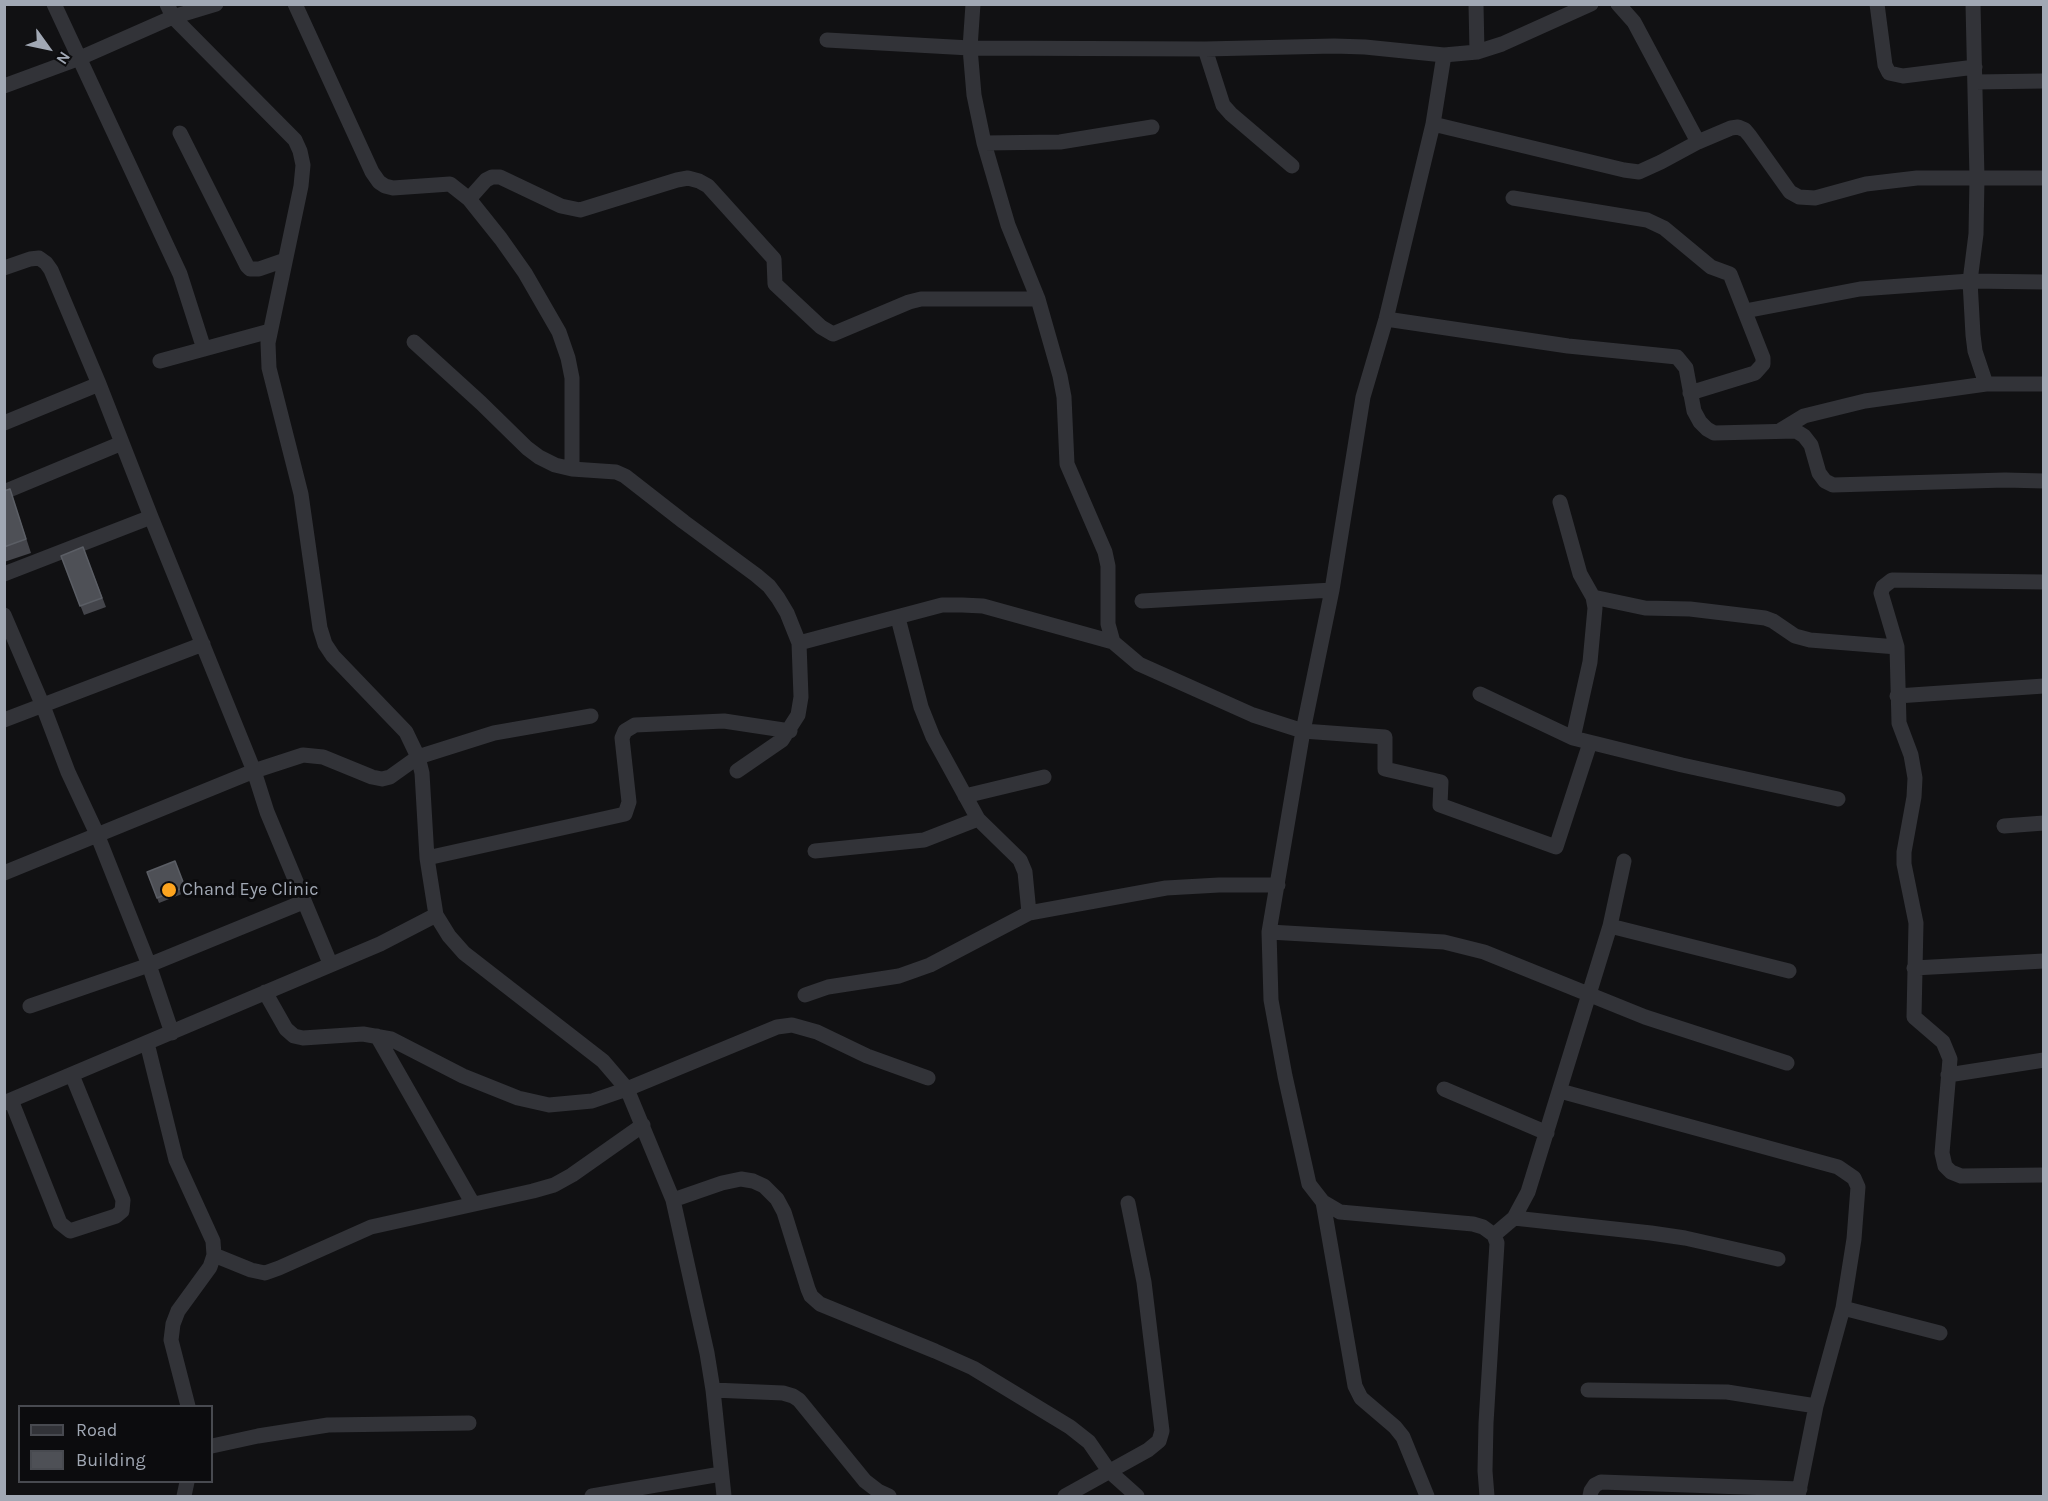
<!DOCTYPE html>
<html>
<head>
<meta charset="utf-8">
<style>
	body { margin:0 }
	#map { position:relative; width:2048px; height:1501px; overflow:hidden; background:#111113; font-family:Karla,sans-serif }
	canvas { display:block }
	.frame { position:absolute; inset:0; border:6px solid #a1a8b4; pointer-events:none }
	.legend { position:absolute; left:18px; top:1405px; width:195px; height:78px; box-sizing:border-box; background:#0c0c0e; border:2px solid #484a50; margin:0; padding:8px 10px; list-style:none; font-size:18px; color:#a1a8b4 }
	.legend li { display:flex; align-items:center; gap:12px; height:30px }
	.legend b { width:30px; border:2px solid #484a50 }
	.north { position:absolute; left:18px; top:18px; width:60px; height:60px; -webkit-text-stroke:4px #0c0c0e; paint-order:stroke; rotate:123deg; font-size:16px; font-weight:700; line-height:24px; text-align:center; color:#a1a8b4 }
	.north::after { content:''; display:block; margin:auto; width:21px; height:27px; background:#a1a8b4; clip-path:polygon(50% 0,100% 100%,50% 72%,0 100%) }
</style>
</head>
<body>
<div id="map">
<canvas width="2048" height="1501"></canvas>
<div class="frame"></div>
<ul class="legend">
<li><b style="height:8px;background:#323338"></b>Road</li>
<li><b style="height:16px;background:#4e5056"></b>Building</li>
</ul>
<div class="north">N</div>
</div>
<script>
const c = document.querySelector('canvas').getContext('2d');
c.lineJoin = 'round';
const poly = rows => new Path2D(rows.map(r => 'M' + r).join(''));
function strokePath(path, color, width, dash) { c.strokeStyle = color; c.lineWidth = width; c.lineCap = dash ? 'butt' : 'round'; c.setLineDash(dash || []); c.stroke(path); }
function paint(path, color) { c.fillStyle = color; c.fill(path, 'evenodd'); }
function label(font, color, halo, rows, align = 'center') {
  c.font = font + ' Karla,sans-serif'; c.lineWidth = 6; c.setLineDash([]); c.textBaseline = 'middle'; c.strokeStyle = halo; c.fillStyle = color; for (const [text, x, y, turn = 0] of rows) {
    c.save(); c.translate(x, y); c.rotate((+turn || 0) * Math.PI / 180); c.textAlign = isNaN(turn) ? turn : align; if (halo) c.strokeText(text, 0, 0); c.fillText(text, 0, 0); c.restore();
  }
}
const street = poly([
	[54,4,180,274,204,349],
	[167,4,173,17,295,140,300,151,303,165,301,186,268,343,269,368,301,494,320,628,325,644,333,656,406,732,418,757,422,773,427,858,436,915,449,936,464,953,603,1061,627,1089,673,1200,707,1353,713,1390,724,1496],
	[295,4,372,172,379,182,385,186,393,188,450,184,469,199,501,239,525,273,559,332,568,358,572,378,572,469],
	[973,4,970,48,974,95,984,143,1008,225,1038,299,1060,376,1064,397,1067,464,1105,552,1108,566,1108,624,1113,642,1139,664,1253,715,1303,731,1269,932,1271,1000,1285,1076,1309,1184,1323,1202,1340,1212,1473,1224,1483,1227,1494,1235,1497,1243,1486,1423,1485,1471,1487,1496],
	[1476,4,1477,52],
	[1618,4,1634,22,1698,142],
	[1877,4,1885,65,1889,73,1903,76,1975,67],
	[1973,4,1977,178,1976,234,1970,281,1973,335,1975,351,1986,384],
	[827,40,970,48,1205,49,1334,46,1365,47,1444,55,1477,52,1502,44,1591,4],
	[1205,49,1223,105,1231,114,1292,166],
	[1444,55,1433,124,1386,319,1363,397,1332,590,1303,731,1385,737,1385,769,1441,782,1440,805,1556,847,1590,743],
	[1975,82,2044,81],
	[4,86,80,58,173,17,216,4],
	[1433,124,1624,170,1639,172,1661,162,1698,142,1731,128,1738,127,1745,130,1750,136,1790,192,1799,197,1815,198,1866,184,1917,178,2044,178],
	[180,133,247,266,250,269,259,269,285,260],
	[984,143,1060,142,1152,127],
	[1513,198,1647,220,1664,228,1711,267,1730,274,1763,358,1763,364,1755,373,1690,393],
	[469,199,486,180,492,177,500,177,561,206,580,210,677,180,688,178,699,181,708,186,774,259,775,284,821,327,833,334,909,302,921,299,1038,299],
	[4,268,30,259,39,258,46,263,51,270,99,384,151,517,254,771,267,812,330,963],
	[1745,311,1860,289,1970,281,2044,282],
	[1386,319,1568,346,1677,357,1686,368,1694,411,1700,422,1707,429,1714,433,1796,431,1804,436,1811,445,1819,473,1825,481,1833,485,2005,480,2044,481],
	[414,342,481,403,527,448,539,457,555,465,572,469,616,472,625,476,684,522,756,575,769,586,778,598,787,613,799,643,801,697,798,715,782,740,737,771],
	[160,361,270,331],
	[4,423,99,384],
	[1781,430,1804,416,1865,401,1986,384,2044,384],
	[4,492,122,443],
	[1560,502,1580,574,1593,597,1595,608,1590,662,1573,738],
	[4,574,151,517],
	[2044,582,1892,580,1883,587,1881,593,1897,647,1899,723,1911,755,1915,778,1914,797,1904,852,1904,864,1916,923,1914,1017,1943,1042,1950,1059,1942,1153,1945,1166,1951,1172,1961,1176,2044,1175],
	[1593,597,1645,608,1690,609,1765,618,1773,621,1795,636,1810,640,1897,647],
	[1142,601,1332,590],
	[4,615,43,706,68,772,97,834,149,965,172,1033],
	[898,618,921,707,933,737,978,819,1020,860,1025,872,1029,913],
	[799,643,942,605,962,605,983,606,1113,642],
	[1480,694,1573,738,1682,765,1838,799],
	[1897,696,2044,686],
	[4,720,203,644],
	[965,796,1044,777],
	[2004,826,2044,823],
	[815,851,924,840,978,819],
	[427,858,625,814,629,802,622,738,625,731,635,725,724,721,790,731],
	[4,873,254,771,303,755,323,757,372,777,382,779,390,777,418,757,494,733,591,716],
	[1610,926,1789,971],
	[1269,932,1444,942,1484,952,1645,1017,1787,1063],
	[1914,968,2044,961],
	[265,992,286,1029,294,1036,303,1038,363,1034,391,1039,463,1076,518,1098,549,1105,592,1101,627,1089,777,1027,792,1025,817,1032,867,1056,928,1078],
	[805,995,828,987,899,976,930,965,1029,913,1166,888,1219,885,1278,885],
	[30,1006,149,965,303,902],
	[377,1036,473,1204],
	[147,1043,176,1160,213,1241,214,1255,210,1267,178,1311,173,1324,171,1340,188,1406],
	[1948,1075,2044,1060],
	[1444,1089,1547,1133],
	[1560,1091,1838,1167,1854,1178,1858,1187,1854,1239,1843,1308,1816,1406,1798,1496],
	[11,1100,60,1223,70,1231,116,1216,122,1211,123,1200,72,1075],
	[4,1103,380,944,436,915],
	[673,1200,722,1183,741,1179,753,1181,764,1186,777,1199,784,1212,808,1289,811,1296,820,1304,935,1351,973,1368,1070,1427,1089,1442,1109,1471,1137,1496],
	[1323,1202,1355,1386,1361,1398,1395,1427,1403,1437,1427,1496],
	[1514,1218,1651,1233,1685,1238,1778,1259],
	[1494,1235,1514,1218,1528,1192,1610,926,1624,861],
	[214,1255,251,1270,265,1273,279,1268,371,1227,533,1191,554,1185,572,1175,643,1125],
	[1843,1308,1940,1333],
	[713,1390,783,1393,793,1396,799,1400,865,1481,878,1491,889,1496],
	[1588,1390,1727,1392,1816,1406],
	[212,1446,258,1436,328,1425,469,1423],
	[184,1496,187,1482],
	[592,1496,721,1474],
	[1065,1496,1148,1450,1159,1441,1162,1431,1144,1282,1128,1203],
	[1590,1496,1591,1491,1595,1485,1601,1482,1800,1489]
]);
const wall = poly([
	[10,489,31,553,4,562,4,491],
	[83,547,106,607,84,615,61,556],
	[175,861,187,892,159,903,147,872]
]);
const building = poly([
	[10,489,26,539,4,547,4,491,10,489],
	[83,547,102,598,80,606,61,556,83,547],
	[175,861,185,887,157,898,147,872,175,861]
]);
const markers = [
	[169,890,8,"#fda41f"]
];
const poiNames = [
	["Chand Eye Clinic",182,890]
];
strokePath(street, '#323338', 15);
paint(wall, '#44454b');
paint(building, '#4e5056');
strokePath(building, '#5b5e65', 1.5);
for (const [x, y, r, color] of markers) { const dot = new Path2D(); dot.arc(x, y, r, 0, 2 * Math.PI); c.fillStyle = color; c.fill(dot); strokePath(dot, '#0c0c0e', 2); }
label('18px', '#a1a8b4', '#0c0c0e', poiNames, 'left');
</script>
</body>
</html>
